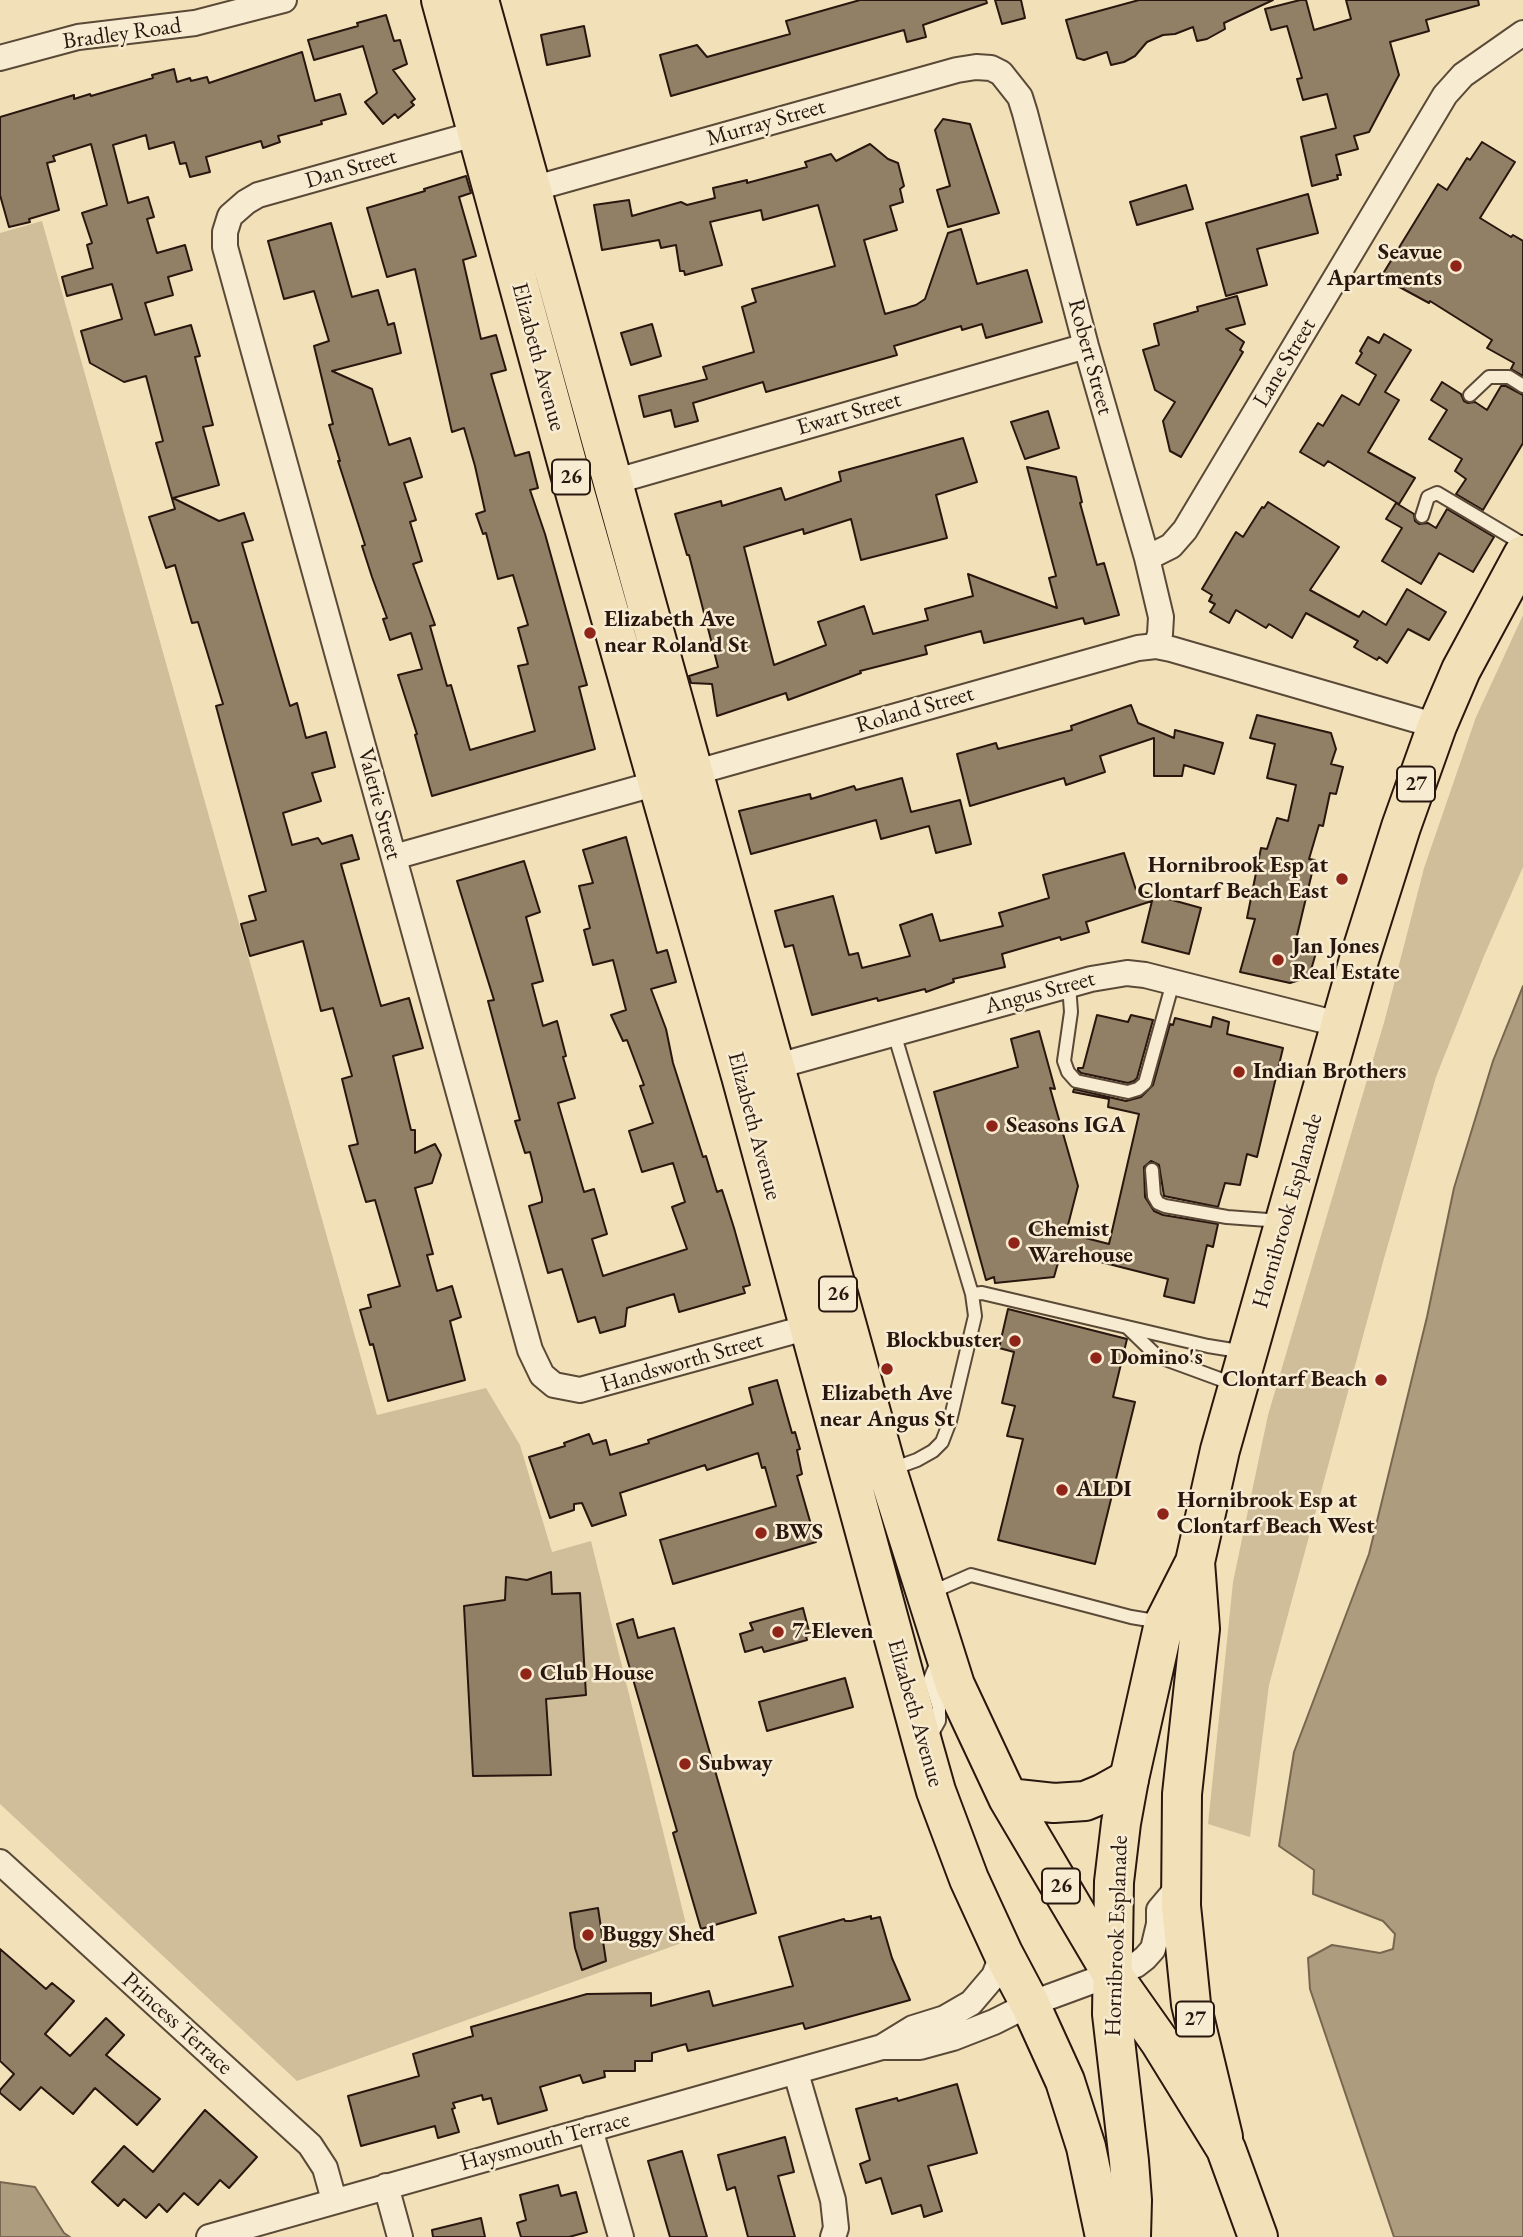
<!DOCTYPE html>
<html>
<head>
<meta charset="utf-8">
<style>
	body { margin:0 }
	canvas { display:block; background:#f2e1b8 }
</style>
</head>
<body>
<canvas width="1523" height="2237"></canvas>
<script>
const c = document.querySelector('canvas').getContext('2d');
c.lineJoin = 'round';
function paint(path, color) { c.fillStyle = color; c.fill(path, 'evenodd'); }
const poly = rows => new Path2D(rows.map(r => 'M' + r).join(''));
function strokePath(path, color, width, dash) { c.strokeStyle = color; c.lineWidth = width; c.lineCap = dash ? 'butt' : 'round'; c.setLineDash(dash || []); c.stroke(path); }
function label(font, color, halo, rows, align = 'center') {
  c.font = font + ' "EB Garamond",serif'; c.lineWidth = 5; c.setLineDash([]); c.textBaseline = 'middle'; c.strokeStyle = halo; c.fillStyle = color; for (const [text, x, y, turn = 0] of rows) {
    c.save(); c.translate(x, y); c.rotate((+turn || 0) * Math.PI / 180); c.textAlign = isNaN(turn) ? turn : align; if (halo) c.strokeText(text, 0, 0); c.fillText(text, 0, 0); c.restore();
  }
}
const green = poly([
	[42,221,377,1415,486,1388,520,1445,552,1552,591,1541,690,1940,297,2081,0,1804,0,233],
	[1523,615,1523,867,1484,956,1436,1077,1383,1262,1269,1685,1250,1837,1208,1824,1233,1582,1268,1415,1385,1019,1424,868,1476,717]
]);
const water = poly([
	[1523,986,1523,2237,1394,2237,1310,1989,1308,1958,1332,1945,1380,1953,1393,1949,1395,1934,1383,1921,1313,1894,1314,1870,1279,1846,1294,1752,1369,1554,1427,1317,1454,1188,1493,1061,1523,986],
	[0,2182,35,2187,64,2233,70,2237,0,2237,0,2182]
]);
const building = poly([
	[860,0,986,0,987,3,923,25,926,37,907,42,904,30,671,96,660,55,697,45,707,57,790,34,786,21,860,0],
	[995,0,1021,0,1025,18,1002,24,995,0],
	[1139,0,1273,0,1224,23,1225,29,1207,39,1197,41,1193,27,1175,34,1163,35,1147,42,1135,56,1124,62,1111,65,1107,52,1084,60,1077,58,1066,20,1139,0],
	[1300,0,1306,0,1314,30,1351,19,1346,0,1478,0,1479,5,1426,20,1429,31,1390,42,1399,75,1369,132,1354,136,1358,149,1336,155,1341,175,1337,175,1338,179,1312,186,1301,137,1336,128,1327,94,1303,100,1297,79,1302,78,1287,26,1271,30,1265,9,1300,0],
	[386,15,394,41,400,40,407,64,393,70,415,99,411,102,414,105,398,118,395,114,383,124,365,102,377,93,363,46,314,60,308,40,358,26,357,23,386,15],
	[584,26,590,56,547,65,541,35,584,26],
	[302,52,315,101,340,94,346,114,321,121,322,124,278,136,280,142,263,148,261,141,206,157,210,172,190,177,186,163,180,164,174,142,149,149,146,135,113,145,128,203,148,197,154,217,147,219,157,253,185,245,192,270,168,277,173,295,145,303,155,335,191,325,200,356,195,357,213,425,203,427,219,485,173,498,219,521,244,513,253,540,242,543,290,706,297,703,306,738,326,732,335,767,312,773,321,801,283,813,292,845,318,838,322,844,352,835,359,859,341,864,381,1006,409,998,423,1048,393,1056,411,1130,415,1130,415,1153,435,1144,441,1155,432,1183,415,1188,433,1254,427,1255,437,1291,452,1286,461,1317,450,1321,465,1380,388,1401,373,1344,370,1345,360,1310,371,1307,368,1295,400,1286,375,1200,366,1202,349,1146,358,1144,342,1079,352,1076,333,1008,321,1011,303,941,250,956,241,924,256,920,249,896,266,891,216,706,223,704,198,622,192,623,175,565,166,568,149,517,175,509,156,443,163,441,146,376,124,382,90,363,81,331,122,319,112,284,67,296,62,277,93,268,87,245,92,243,82,213,107,205,91,144,53,156,55,161,47,163,59,210,29,219,30,222,9,227,0,195,0,117,74,95,74,99,90,94,91,96,153,78,152,75,174,69,177,82,190,78,191,81,207,77,209,83,302,52],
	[943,119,970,124,999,213,948,227,937,190,950,186,935,130,943,119],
	[1482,142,1515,162,1480,218,1511,237,1513,235,1523,241,1523,376,1511,369,1514,363,1487,348,1492,340,1430,301,1429,303,1381,277,1438,184,1447,190,1467,158,1470,160,1482,142],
	[870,144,888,159,898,163,904,186,900,189,903,202,890,206,897,230,864,240,885,314,916,305,925,299,948,233,961,229,977,284,1027,270,1042,322,986,338,982,324,962,330,961,326,894,346,897,355,766,392,763,382,693,403,698,421,675,427,671,410,644,417,639,396,707,379,703,367,754,352,742,307,756,302,752,289,835,266,818,205,763,220,761,210,710,222,722,265,685,275,684,271,680,271,676,245,661,248,659,240,602,250,594,205,629,200,632,216,681,202,687,205,715,198,713,188,747,180,747,183,807,167,805,162,831,154,836,161,870,144],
	[466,176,471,193,459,197,476,256,463,260,481,339,496,335,506,370,491,374,515,456,529,452,538,488,530,490,545,534,587,685,579,687,595,749,432,796,415,735,417,734,398,675,422,669,411,633,390,640,383,619,387,618,372,577,362,546,365,545,338,461,340,461,329,425,333,424,314,346,329,341,314,291,284,299,268,241,331,223,352,297,378,290,388,325,394,323,401,353,332,371,372,389,389,445,410,438,422,477,404,483,416,520,410,522,422,561,413,564,435,625,430,626,447,686,451,685,470,750,535,731,518,666,528,664,518,628,528,625,513,575,498,579,486,533,483,534,476,514,485,511,475,466,464,428,452,432,415,269,387,277,367,208,425,191,424,189,466,176],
	[1186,185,1193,209,1137,225,1130,202,1186,185],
	[1308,194,1318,233,1257,249,1267,285,1226,296,1206,223,1308,194],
	[1237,296,1245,324,1226,329,1244,342,1240,350,1243,352,1181,457,1170,451,1163,421,1175,402,1155,390,1143,350,1159,345,1154,324,1198,311,1197,307,1237,296],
	[652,324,661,356,631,365,621,333,652,324],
	[1384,334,1411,350,1385,392,1399,400,1368,452,1415,478,1399,504,1328,461,1324,466,1300,452,1318,423,1323,426,1342,395,1359,405,1376,375,1356,363,1362,353,1360,351,1368,337,1379,343,1384,334],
	[1442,382,1461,394,1464,401,1468,403,1475,402,1487,410,1501,386,1506,386,1523,395,1523,443,1483,510,1456,494,1466,479,1455,471,1462,459,1429,439,1447,410,1431,400,1442,382],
	[1048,411,1059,448,1025,459,1011,422,1048,411],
	[963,438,977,482,936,495,947,538,861,560,851,519,804,534,803,529,744,547,774,665,826,645,818,622,864,606,873,634,928,620,925,609,973,596,968,574,1057,608,1049,578,1056,576,1027,467,1076,477,1082,502,1080,503,1097,565,1104,563,1119,615,1085,624,1083,618,984,643,981,631,925,646,927,654,860,671,861,673,788,700,786,693,717,716,712,684,691,683,689,676,718,667,689,555,687,555,675,514,721,501,722,506,781,488,785,500,841,481,839,472,963,438],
	[1268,502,1339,547,1310,590,1359,617,1363,611,1386,625,1407,589,1446,612,1429,640,1408,629,1387,663,1379,657,1377,660,1354,647,1358,641,1306,613,1292,638,1269,624,1266,628,1236,610,1229,623,1210,612,1215,604,1209,601,1212,595,1202,589,1236,532,1243,537,1262,507,1264,508,1268,502],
	[1396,503,1414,514,1415,521,1419,524,1428,523,1436,528,1447,509,1494,537,1473,572,1439,553,1421,584,1382,561,1402,528,1386,519,1396,503],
	[1131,705,1138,723,1174,738,1175,730,1223,743,1214,774,1184,765,1182,776,1154,776,1154,738,1100,756,1105,772,1066,785,1064,778,970,806,957,754,996,743,998,749,1072,730,1071,726,1131,705],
	[1257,715,1331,733,1336,749,1331,764,1343,767,1336,794,1330,793,1323,826,1319,825,1309,859,1315,860,1295,944,1317,949,1309,977,1290,983,1240,972,1255,919,1247,918,1261,848,1267,849,1277,818,1288,821,1296,785,1267,778,1275,744,1250,738,1257,715],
	[902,778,911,812,960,800,971,844,936,853,929,826,881,839,876,820,751,854,739,811,810,794,811,799,854,786,856,790,902,778],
	[626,837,657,953,667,950,676,982,651,989,666,1029,673,1063,703,1157,706,1156,717,1192,722,1190,734,1228,750,1285,743,1287,745,1293,679,1312,674,1294,627,1308,625,1326,600,1333,595,1317,578,1322,562,1269,548,1273,529,1206,542,1202,542,1198,530,1152,525,1153,515,1121,520,1120,488,1001,494,1000,457,881,524,861,540,912,526,917,543,981,532,984,543,1026,557,1021,566,1056,563,1057,575,1098,558,1103,584,1192,594,1189,607,1234,592,1239,603,1276,687,1249,672,1207,685,1202,673,1163,642,1172,629,1131,653,1123,640,1086,644,1085,627,1040,623,1041,611,1015,626,1010,613,960,593,965,584,930,590,928,579,886,593,883,583,850,626,837],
	[1124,853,1136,890,1201,908,1189,954,1142,942,1152,901,1086,922,1089,932,1061,940,1060,937,1002,954,1005,967,953,979,954,982,926,992,925,989,878,1001,877,998,812,1015,793,945,785,947,775,911,833,896,849,955,858,953,862,968,910,956,900,925,932,914,940,941,1003,926,999,913,1049,898,1043,875,1124,853],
	[1097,1015,1128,1022,1131,1015,1153,1020,1137,1078,1134,1081,1128,1083,1081,1073,1078,1070,1078,1068,1083,1068,1097,1015],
	[1213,1017,1229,1022,1227,1034,1283,1048,1257,1157,1247,1154,1240,1185,1225,1183,1218,1207,1164,1196,1159,1165,1151,1161,1144,1167,1145,1197,1154,1211,1163,1215,1218,1224,1213,1247,1207,1245,1194,1303,1164,1296,1168,1279,1061,1252,1054,1277,995,1283,994,1277,986,1280,934,1092,1018,1067,1011,1039,1039,1031,1055,1089,1050,1088,1078,1186,1066,1233,1109,1244,1139,1114,1108,1107,1109,1099,1073,1092,1074,1089,1126,1101,1141,1097,1153,1085,1170,1024,1173,1025,1175,1018,1211,1027,1213,1017],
	[1008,1309,1127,1339,1113,1397,1135,1402,1095,1564,998,1540,1023,1439,1007,1436,1015,1406,1002,1403,1014,1352,999,1348,1008,1309],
	[777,1380,792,1433,795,1432,800,1449,797,1450,802,1474,797,1476,816,1542,673,1584,660,1540,776,1506,765,1467,762,1468,758,1453,707,1470,705,1465,620,1493,626,1515,592,1526,582,1503,574,1504,574,1510,550,1518,529,1457,565,1446,564,1443,589,1434,593,1444,606,1440,610,1455,649,1443,648,1440,753,1404,749,1388,777,1380],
	[551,1572,552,1594,580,1593,586,1695,546,1699,551,1775,473,1776,464,1606,505,1600,506,1577,527,1580,551,1572],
	[803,1608,810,1635,806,1636,807,1640,764,1652,762,1647,745,1652,740,1634,753,1630,750,1623,803,1608],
	[633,1619,638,1638,674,1628,756,1913,701,1929,673,1833,677,1831,617,1624,633,1619],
	[845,1678,853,1707,767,1731,759,1702,845,1678],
	[598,1908,606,1961,582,1970,575,1948,570,1913,598,1908],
	[871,1916,871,1919,880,1917,892,1958,910,2000,805,2029,803,2023,688,2051,686,2044,652,2053,652,2061,635,2061,635,2071,604,2071,605,2077,583,2083,580,2075,540,2087,547,2110,498,2124,491,2098,483,2100,482,2095,453,2103,455,2108,452,2109,459,2132,438,2138,435,2126,361,2146,348,2096,419,2076,413,2054,473,2036,471,2027,587,1994,651,1993,651,2006,709,1991,713,2006,793,1986,779,1937,844,1919,845,1921,851,1921,871,1916],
	[0,1949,46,1989,52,1983,74,2001,45,2034,70,2056,106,2018,124,2035,106,2055,160,2099,137,2125,95,2088,73,2114,41,2087,20,2110,0,2093,0,2090,14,2074,0,2061,0,1949],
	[957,2084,977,2153,928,2166,942,2211,924,2217,921,2205,892,2214,881,2178,866,2183,860,2164,870,2160,856,2109,897,2098,898,2101,957,2084],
	[205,2110,257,2157,229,2188,220,2180,198,2205,184,2193,167,2212,159,2204,146,2218,124,2199,118,2206,92,2182,124,2146,153,2172,205,2110],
	[785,2137,794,2172,778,2176,795,2237,748,2237,735,2187,727,2190,718,2155,785,2137],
	[682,2151,707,2237,670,2237,648,2161,682,2151],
	[558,2185,561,2196,576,2192,587,2232,569,2237,521,2237,517,2223,526,2220,520,2195,558,2185],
	[481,2218,485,2237,433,2237,432,2230,481,2218]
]);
const service = poly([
	[1470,395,1489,377,1509,377,1523,386],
	[1422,516,1428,497,1437,493,1523,544],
	[1069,985,1071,1012,1064,1061,1068,1072,1076,1081,1128,1092,1138,1089,1145,1083,1173,982],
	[1152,1170,1154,1196,1158,1203,1165,1206,1227,1217,1281,1221],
	[972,1294,982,1293,1208,1346,1245,1352],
	[1127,1327,1157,1356,1236,1385],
	[892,1469,917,1460,933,1451,942,1442,950,1421,975,1316,972,1294,894,1033],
	[930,1593,971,1575,1131,1617,1161,1622],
	[930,1737,939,1721,939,1708,930,1679,937,1662]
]);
const minor = poly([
	[0,58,78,37,195,23,284,0],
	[478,133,258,195,246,202,230,216,225,232,225,247,530,1350,542,1375,554,1385,580,1390,809,1327],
	[532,189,957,70,976,67,991,68,1001,73,1020,97,1025,113,1086,346,1147,558,1161,617,1160,634,1156,646],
	[613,482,1086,346],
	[1147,558,1171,546,1185,530,1445,95,1463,75,1523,33],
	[394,857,1138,648,1156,646,1171,649,1437,726],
	[763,1070,1091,979,1127,973,1145,975,1342,1025],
	[0,1862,310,2145,325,2168,334,2200],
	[884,2047,920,2047,953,2038,994,2022,1030,2004,1136,1965,1145,1958,1153,1949,1159,1924,1159,1910,1180,1885],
	[796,2073,833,2200,836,2228,833,2237],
	[590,2129,621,2237],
	[386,2186,400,2237],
	[209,2237,882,2047,913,2028,945,2018,971,2003,994,1976,1003,1953]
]);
const primary = poly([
	[1195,1562,1200,1629,1182,1794,1181,1906,1191,2004,1223,2137],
	[1131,2237,1132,2200,1129,2161,1112,2014,1114,1882,1121,1823,1129,1779,1164,1623,1195,1562,1220,1450,1358,963,1401,827,1437,726,1461,670,1523,555]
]);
const trunk = poly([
	[441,0,575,492,741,1076,923,1745,936,1791,969,1879,1003,1953,1030,2004,1065,2081,1086,2147,1105,2237],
	[479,0,887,1470,955,1685,1008,1798,1112,1974,1160,2042,1226,2149,1258,2237],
	[1008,1798,1054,1803,1085,1801,1102,1794,1129,1779]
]);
const markers = [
	[1456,266,7,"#8f2418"],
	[590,633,7,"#8f2418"],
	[1342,879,7,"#8f2418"],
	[1278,960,7,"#8f2418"],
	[1239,1072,7,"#8f2418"],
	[992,1126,7,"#8f2418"],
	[1014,1243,7,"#8f2418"],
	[1015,1341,7,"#8f2418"],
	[1096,1358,7,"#8f2418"],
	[887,1369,7,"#8f2418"],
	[1381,1380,7,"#8f2418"],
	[1062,1490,7,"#8f2418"],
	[1163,1514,7,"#8f2418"],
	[761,1533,7,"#8f2418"],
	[778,1632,7,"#8f2418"],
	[526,1674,7,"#8f2418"],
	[685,1764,7,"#8f2418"],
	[588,1935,7,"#8f2418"]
];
const shields = [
	[571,477,38],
	[1416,784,38],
	[838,1294,38],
	[1061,1886,38],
	[1195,2019,38]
];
const shieldNames = [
	["26",571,477],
	["27",1416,784],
	["26",838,1294],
	["26",1061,1886],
	["27",1195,2019]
];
const streetNames = [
	["Bradley Road",122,34,-8],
	["Murray Street",766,123,-16],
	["Dan Street",351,169,-16],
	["Elizabeth Avenue",538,357,75],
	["Robert Street",1090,357,75],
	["Lane Street",1285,363,-59],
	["Ewart Street",849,414,-16],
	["Roland Street",915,710,-16],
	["Valerie Street",379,804,75],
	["Angus Street",1040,993,-15],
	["Elizabeth Avenue",754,1126,75],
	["Hornibrook Esplanade",1288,1211,-74],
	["Handsworth Street",682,1363,-16],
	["Elizabeth Avenue",915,1713,74],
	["Hornibrook Esplanade",1117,1936,-88],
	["Princess Terrace",177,2024,42],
	["Haysmouth Terrace",545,2142,-15]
];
const poiNames = [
	["Seavue",1442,253,"right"],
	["Apartments",1442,279,"right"],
	["Elizabeth Ave",604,620],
	["near Roland St",604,646],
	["Hornibrook Esp at",1328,866,"right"],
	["Clontarf Beach East",1328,892,"right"],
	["Jan Jones",1292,947],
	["Real Estate",1292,973],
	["Indian Brothers",1253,1072],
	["Seasons IGA",1006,1126],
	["Chemist",1028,1230],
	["Warehouse",1028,1256],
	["Blockbuster",1001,1341,"right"],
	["Domino's",1110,1358],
	["Clontarf Beach",1367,1380,"right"],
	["Elizabeth Ave",887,1394,"center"],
	["near Angus St",887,1420,"center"],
	["ALDI",1076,1490],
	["Hornibrook Esp at",1177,1501],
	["Clontarf Beach West",1177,1527],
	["BWS",775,1533],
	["7-Eleven",792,1632],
	["Club House",540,1674],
	["Subway",699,1764],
	["Buggy Shed",602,1935]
];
paint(green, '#d0be9b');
paint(water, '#ae9c7e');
strokePath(water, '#796651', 2);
paint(building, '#928066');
strokePath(building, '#29160e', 2);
strokePath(service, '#5b4938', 16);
strokePath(minor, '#5b4938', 28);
strokePath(primary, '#29160e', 42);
strokePath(trunk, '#29160e', 42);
strokePath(service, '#f7ecd1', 12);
strokePath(minor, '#f7ecd1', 24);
strokePath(primary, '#f2e1b8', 38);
strokePath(trunk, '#f2e1b8', 38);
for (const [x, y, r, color] of markers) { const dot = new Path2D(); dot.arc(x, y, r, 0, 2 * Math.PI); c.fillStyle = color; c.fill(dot); strokePath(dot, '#f7ecd1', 2.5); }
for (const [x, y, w] of shields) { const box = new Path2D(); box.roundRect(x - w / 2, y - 17.5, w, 35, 5); c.fillStyle = '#f7ecd1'; c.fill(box); strokePath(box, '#29160e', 2); }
label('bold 21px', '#29160e', null, shieldNames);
label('23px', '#29160e', '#f7ecd1', streetNames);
label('bold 23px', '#29160e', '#f7ecd1', poiNames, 'left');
</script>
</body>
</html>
